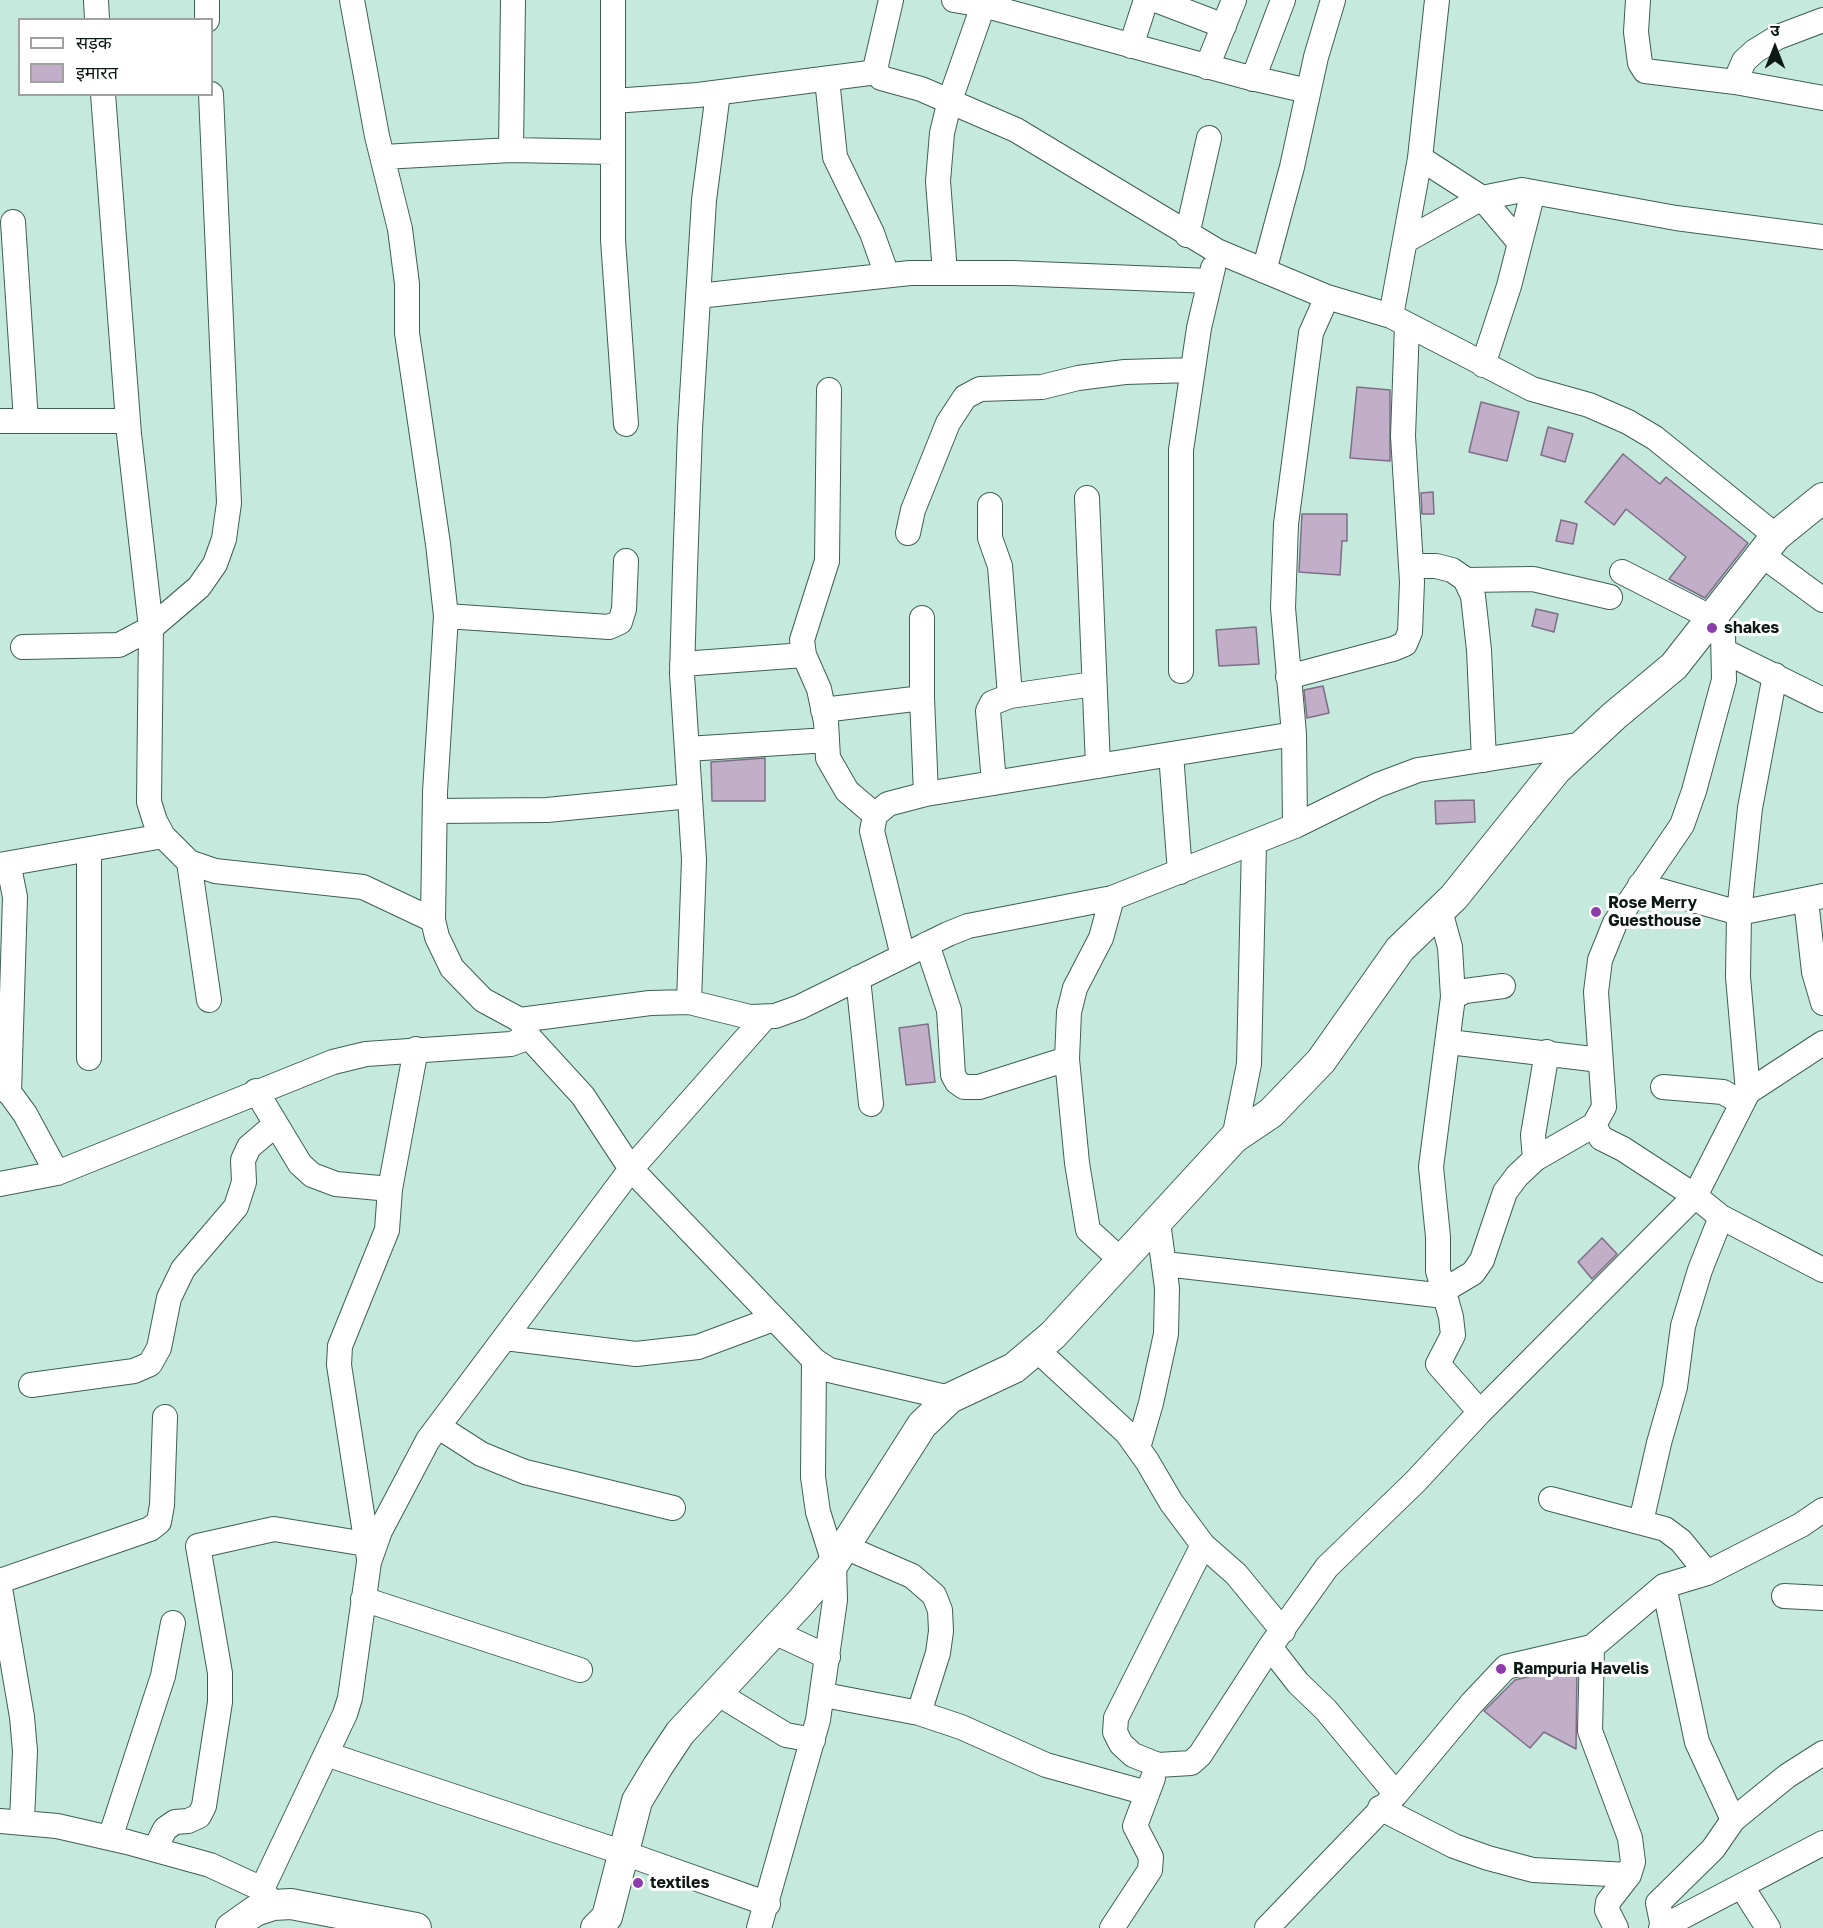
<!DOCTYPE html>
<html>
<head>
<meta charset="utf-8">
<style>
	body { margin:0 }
	#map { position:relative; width:1823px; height:1928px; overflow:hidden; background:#c5e9dd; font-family:"Golos Text","Noto Sans Devanagari",sans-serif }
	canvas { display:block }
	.legend { position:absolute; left:18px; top:18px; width:195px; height:78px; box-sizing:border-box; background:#fff; border:2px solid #9ea3a1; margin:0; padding:8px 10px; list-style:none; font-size:18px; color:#0c1915 }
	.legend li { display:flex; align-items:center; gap:12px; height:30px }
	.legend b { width:30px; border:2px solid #9ea3a1 }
	.north { position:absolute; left:1745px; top:18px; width:60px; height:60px; -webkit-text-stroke:4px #fff; paint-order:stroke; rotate:0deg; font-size:16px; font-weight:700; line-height:24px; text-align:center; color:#0c1915 }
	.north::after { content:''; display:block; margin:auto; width:21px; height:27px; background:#0c1915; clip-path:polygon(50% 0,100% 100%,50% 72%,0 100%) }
</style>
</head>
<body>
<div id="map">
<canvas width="1823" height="1928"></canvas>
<ul class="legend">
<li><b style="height:8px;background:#fff"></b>सड़क</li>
<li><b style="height:16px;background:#c1afc9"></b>इमारत</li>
</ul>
<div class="north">उ</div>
</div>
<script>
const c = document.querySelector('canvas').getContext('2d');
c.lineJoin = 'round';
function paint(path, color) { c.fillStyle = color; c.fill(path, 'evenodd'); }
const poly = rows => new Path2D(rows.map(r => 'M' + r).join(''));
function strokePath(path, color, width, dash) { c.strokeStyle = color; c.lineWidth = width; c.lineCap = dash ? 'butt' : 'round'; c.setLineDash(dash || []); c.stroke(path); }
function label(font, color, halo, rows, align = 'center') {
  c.font = font + ' "Golos Text",sans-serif'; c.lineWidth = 6; c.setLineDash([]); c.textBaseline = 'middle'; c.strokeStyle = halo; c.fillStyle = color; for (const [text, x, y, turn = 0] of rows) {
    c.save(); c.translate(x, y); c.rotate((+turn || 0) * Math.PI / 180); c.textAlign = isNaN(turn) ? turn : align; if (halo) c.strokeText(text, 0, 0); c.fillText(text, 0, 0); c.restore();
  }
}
const building = poly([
	[1357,387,1390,390,1390,461,1350,458,1357,387],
	[1481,402,1519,412,1507,461,1469,452,1481,402],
	[1548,427,1573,434,1565,462,1541,455,1548,427],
	[1623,454,1660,484,1666,477,1748,543,1705,598,1669,579,1686,557,1626,509,1614,525,1585,502,1623,454],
	[1433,492,1434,514,1422,514,1421,493,1433,492],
	[1302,514,1347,514,1347,541,1342,541,1340,575,1299,572,1302,514],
	[1561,520,1577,524,1573,544,1556,541,1561,520],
	[1536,609,1558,614,1554,632,1532,626,1536,609],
	[1256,627,1259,664,1219,666,1216,630,1256,627],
	[1323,686,1329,713,1307,718,1304,690,1323,686],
	[765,758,765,801,712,801,711,762,765,758],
	[1474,800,1475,822,1436,824,1435,801,1474,800],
	[928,1024,935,1082,906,1085,899,1028,928,1024],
	[1602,1238,1617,1254,1592,1279,1578,1262,1602,1238],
	[1577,1665,1576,1749,1544,1732,1530,1748,1484,1711,1515,1680,1577,1665]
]);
const minor = poly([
	[96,0,97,20],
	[207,0,207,20],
	[352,0,377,136,400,229,407,284,407,333,438,544,446,616,435,792,433,920,437,937,452,968,483,1000,520,1020,529,1037,583,1096,631,1169,814,1360,829,1370,950,1398],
	[613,0,613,240,626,424],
	[891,0,876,65,877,72,881,78,921,89,1016,130,1217,251,1327,297,1391,316,1532,389,1589,405,1628,422,1655,438,1776,536],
	[954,0,983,5,1243,76,1308,91],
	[1156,0,1224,26],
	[1638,0,1636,32,1640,63,1645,71,1735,82,1823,98],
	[1131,46,1146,0],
	[1207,67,1234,0],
	[827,79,835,157,872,233,887,275],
	[1253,79,1283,0],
	[1735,82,1744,61,1755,51,1778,37,1823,20],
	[103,94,129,434,151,628,149,802,155,821,163,836,189,862,215,871,363,887,433,920],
	[613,101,698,95,877,72],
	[511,150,513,0],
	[383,157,511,150,613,152],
	[1420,158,1482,198,1520,243],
	[13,222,26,421],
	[1187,235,1209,138],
	[1405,241,1482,198,1522,190,1676,218,1823,237],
	[1264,271,1292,167,1316,57,1333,0],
	[945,273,938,181,942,133,950,100,985,0],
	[698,296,910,273,1012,273,1210,281],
	[1391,316,1420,158,1437,0],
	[1483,365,1509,286,1533,192],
	[829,390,827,561,802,640,804,655,819,689,826,722,828,758,847,791,875,815],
	[0,421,128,421],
	[1087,498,1098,766],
	[990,505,990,538,1000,566,1010,696],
	[908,533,913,510,948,423,965,397,980,389,1042,387,1078,378,1125,372,1192,370],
	[1762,555,1823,600],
	[1411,566,1436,566,1452,570,1465,579,1473,596,1479,650,1484,760],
	[1622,572,1712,618,1723,634,1724,680,1694,791,1682,825,1615,923,1600,960,1596,992,1604,1107,1594,1125,1601,1138,1623,1149,1695,1196,1721,1217,1823,1270],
	[1466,580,1533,579,1610,597],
	[446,616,609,627,620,622,624,609,626,561],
	[922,618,922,698,926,794],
	[23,647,119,645,151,628,199,587,215,564,224,539,229,503,211,94],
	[1726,652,1823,700],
	[682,664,804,655],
	[1181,671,1181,450,1199,328,1213,268],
	[1288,677,1393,649,1405,644,1410,632,1412,582,1403,436,1407,325],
	[823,710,922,698],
	[687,749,827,740],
	[1171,754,1180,872],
	[994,783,988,711,992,703,1010,696,1094,684],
	[435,811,547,810,690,796],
	[1295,826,1294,734,1283,608,1286,524,1311,333,1327,297],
	[89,849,89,1058],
	[189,862,209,1000],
	[1640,885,1739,913,1823,896],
	[1112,898,1101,938,1075,988,1069,1012,1067,1059,1077,1163,1088,1230,1122,1261],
	[1806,900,1814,972,1823,1003],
	[1440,911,1450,947,1453,997],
	[927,944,949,1010,953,1075,957,1082,964,1087,979,1087,1067,1059],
	[903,956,872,831,875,815,888,804,926,794,1294,734],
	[858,978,871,1104],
	[689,1002,694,860,682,674,685,569,690,429,704,200,718,93],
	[520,1020,650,1003,689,1002,750,1017,775,1016,800,1007,948,934,968,926,1112,898,1295,826,1378,785,1418,770,1584,744],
	[1449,1042,1600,1060],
	[1,1081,25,1114,57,1173],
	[1663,1087,1723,1092,1742,1103],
	[256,1091,300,1164,312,1175,336,1184,390,1189],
	[1748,1092,1738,977,1739,913,1750,808,1775,675],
	[9,1093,15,897,11,877,0,865,163,836],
	[1234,1138,1249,1064,1254,843],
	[1535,1159,1533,1135,1547,1052],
	[0,1184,57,1173,333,1062,366,1054,511,1044,529,1037],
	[1165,1264,1436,1295,1473,1273,1482,1260,1505,1192,1517,1176,1535,1159,1594,1125],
	[505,1338,636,1354,698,1347,773,1319],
	[1036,1349,1127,1433,1147,1461,1171,1502,1203,1545,1236,1574,1283,1631],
	[31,1385,134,1371,150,1364,159,1348,169,1298,183,1269,236,1207,244,1182,243,1160,249,1147,276,1124],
	[1480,1412,1438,1364,1453,1335,1451,1317,1438,1271,1438,1237,1431,1167,1453,997,1465,991,1503,986],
	[439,1427,481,1454,525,1472,673,1508],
	[1138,1448,1151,1403,1166,1334,1167,1288,1158,1222],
	[1551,1499,1665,1529,1681,1541,1707,1573],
	[1641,1522,1659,1443,1675,1387,1683,1326,1700,1270,1721,1217],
	[1203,1545,1116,1718,1115,1732,1121,1744,1133,1755,1158,1765,1191,1763,1200,1755,1270,1647],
	[845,1547,912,1576,934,1595,940,1610,941,1631,938,1653,919,1713],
	[369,1559,339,1365,340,1346,387,1230,390,1189,416,1049],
	[0,1581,150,1529,159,1522,162,1505,165,1417],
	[1664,1586,1697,1742,1733,1820],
	[0,1588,22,1717,25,1751,22,1821],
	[1784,1596,1823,1598],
	[363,1599,580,1670],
	[774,1632,828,1657],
	[1592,1647,1590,1731,1630,1838,1633,1862,1629,1875,1608,1902,1607,1910,1616,1928],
	[717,1693,786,1735,813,1740],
	[824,1695,919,1713,961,1727,1046,1765,1147,1793],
	[326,1754,624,1853,768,1904],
	[1396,1794,1326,1710,1298,1683,1270,1647,1327,1567,1415,1482,1480,1412,1695,1196,1748,1092,1823,1043],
	[1380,1808,1454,1846,1488,1858,1533,1870,1629,1875],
	[0,1821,57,1826,127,1842,210,1865,262,1889,271,1902],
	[110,1838,163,1676,173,1623],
	[155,1849,165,1829,175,1822,188,1821,199,1816,204,1806,220,1702,220,1673,198,1546,274,1529,366,1544],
	[1742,1887,1768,1928],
	[262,1889,345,1714,350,1698,369,1562,380,1531,428,1440,631,1169,765,1017],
	[1663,1927,1658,1903,1713,1849,1733,1820,1787,1776,1823,1753],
	[759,1928,818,1720,835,1600,834,1563,818,1512,813,1477,814,1360],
	[1112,1928,1150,1870,1151,1857,1135,1826,1153,1778],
	[1267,1928,1396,1794,1472,1703,1506,1667,1592,1647,1664,1586,1707,1573,1801,1525,1823,1510],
	[1661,1928,1823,1843]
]);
const tertiary = poly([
	[231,1928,255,1911,273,1905,291,1904,416,1928],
	[596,1928,607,1917,637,1801,658,1766,680,1733,801,1602,834,1563,922,1425,950,1398,1014,1368,1053,1335,1234,1138,1271,1113,1321,1061,1400,949,1454,897,1556,770,1614,716,1674,666,1776,536,1823,498]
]);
const markers = [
	[1712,628,6,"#8c3cab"],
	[1596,912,6,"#8c3cab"],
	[1501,1669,6,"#8c3cab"],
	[638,1883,6,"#8c3cab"]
];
const poiNames = [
	["shakes",1724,628],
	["Rose Merry",1608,903],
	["Guesthouse",1608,921],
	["Rampuria Havelis",1513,1669],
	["textiles",650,1883]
];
paint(building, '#c1afc9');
strokePath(building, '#7e6e86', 1.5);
strokePath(minor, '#3e5f54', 26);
strokePath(tertiary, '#3e5f54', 32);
strokePath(minor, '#fff', 24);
strokePath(tertiary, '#fff', 30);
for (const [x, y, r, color] of markers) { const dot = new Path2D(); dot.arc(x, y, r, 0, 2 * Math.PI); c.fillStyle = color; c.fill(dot); strokePath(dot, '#fff', 2); }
label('bold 16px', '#0c1915', '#fff', poiNames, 'left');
</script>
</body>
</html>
